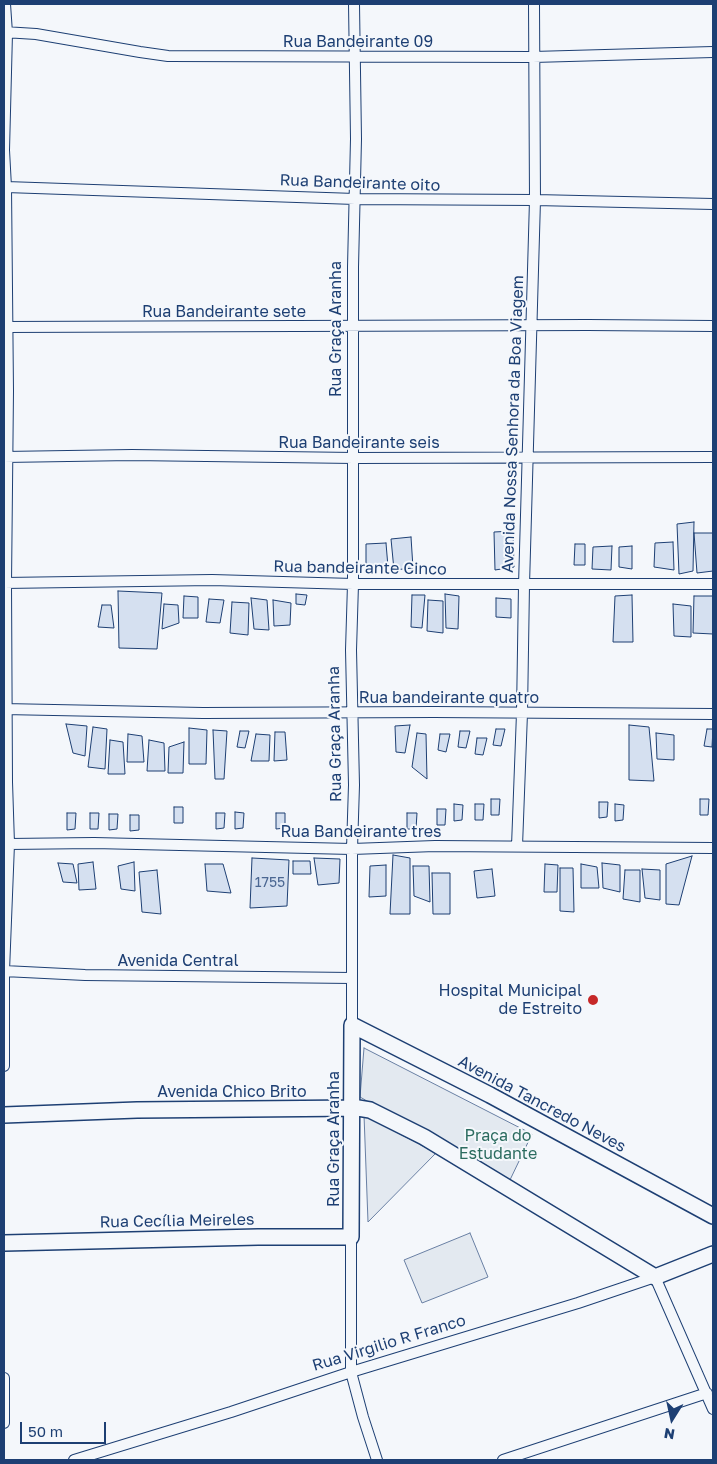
<!DOCTYPE html>
<html>
<head>
<meta charset="utf-8">
<style>
	body { margin:0 }
	#map { position:relative; width:717px; height:1464px; overflow:hidden; background:#f4f7fb; font-family:"Golos Text",sans-serif }
	canvas { display:block }
	.frame { position:absolute; inset:0; border:5px solid #1d3f73; pointer-events:none }
	.north { position:absolute; left:647px; top:1394px; width:50px; height:50px; -webkit-text-stroke:4px #f4f7fb; paint-order:stroke; rotate:190deg; font-size:14px; font-weight:700; line-height:20px; text-align:center; color:#1d3f73 }
	.north::after { content:''; display:block; margin:auto; width:18px; height:22px; background:#1d3f73; clip-path:polygon(50% 0,100% 100%,50% 72%,0 100%) }
	.scale { position:absolute; left:20px; top:1422px; width:86px; height:22px; box-sizing:border-box; border:2px solid #1d3f73; border-top:0; padding-left:6px; font-size:15px; line-height:18px; white-space:nowrap; color:#1d3f73; -webkit-text-stroke:4px #f4f7fb; paint-order:stroke }
</style>
</head>
<body>
<div id="map">
<canvas width="717" height="1464"></canvas>
<div class="frame"></div>
<div class="north">N</div>
<div class="scale">50 m</div>
</div>
<script>
const c = document.querySelector('canvas').getContext('2d');
c.lineJoin = 'round';
function paint(path, color) { c.fillStyle = color; c.fill(path, 'evenodd'); }
const poly = rows => new Path2D(rows.map(r => 'M' + r).join(''));
function strokePath(path, color, width, dash) { c.strokeStyle = color; c.lineWidth = width; c.lineCap = dash ? 'butt' : 'round'; c.setLineDash(dash || []); c.stroke(path); }
function label(font, color, halo, rows, align = 'center') {
  c.font = font + ' "Golos Text",sans-serif'; c.lineWidth = 4; c.setLineDash([]); c.textBaseline = 'middle'; c.strokeStyle = halo; c.fillStyle = color; for (const [text, x, y, turn = 0] of rows) {
    c.save(); c.translate(x, y); c.rotate((+turn || 0) * Math.PI / 180); c.textAlign = isNaN(turn) ? turn : align; if (halo) c.strokeText(text, 0, 0); c.fillText(text, 0, 0); c.restore();
  }
}
const green = poly([
	[364,1048,532,1134,509,1182,360,1097,364,1048],
	[364,1115,436,1153,368,1222,364,1115],
	[470,1233,488,1277,422,1303,404,1260,470,1233]
]);
const building = poly([
	[694,522,693,571,679,574,677,524,694,522],
	[513,531,514,567,495,570,494,532,513,531],
	[694,533,713,533,713,571,697,573,694,533],
	[411,537,413,568,394,570,391,539,411,537],
	[673,542,674,570,654,567,655,543,673,542],
	[386,543,388,567,366,565,366,544,386,543],
	[575,544,585,544,585,565,574,565,575,544],
	[612,546,611,570,592,569,593,547,612,546],
	[632,546,632,569,619,567,619,547,632,546],
	[118,591,162,593,157,649,119,648,118,591],
	[296,594,307,595,305,605,296,604,296,594],
	[445,594,459,596,458,629,446,628,445,594],
	[412,595,425,595,422,628,411,627,412,595],
	[632,595,633,642,613,642,615,596,632,595],
	[184,596,198,597,198,618,183,618,184,596],
	[694,596,713,596,713,634,693,633,694,596],
	[251,598,267,600,269,630,254,629,251,598],
	[496,598,511,599,511,618,496,617,496,598],
	[209,599,224,600,220,623,206,622,209,599],
	[273,600,291,603,290,625,274,626,273,600],
	[428,600,443,601,443,633,427,631,428,600],
	[232,602,249,603,248,635,230,633,232,602],
	[164,604,178,605,179,623,162,629,164,604],
	[673,604,691,606,691,637,674,636,673,604],
	[102,605,111,605,114,628,98,627,102,605],
	[66,724,87,726,85,756,73,753,66,724],
	[410,725,405,753,396,752,395,726,410,725],
	[629,725,649,727,654,781,629,780,629,725],
	[93,727,107,729,105,769,88,767,93,727],
	[189,728,207,730,206,764,189,764,189,728],
	[496,729,505,729,501,746,493,745,496,729],
	[707,729,713,729,712,747,704,746,707,729],
	[213,730,227,731,224,779,215,779,213,730],
	[240,731,249,731,245,748,237,747,240,731],
	[460,731,470,731,466,748,458,747,460,731],
	[275,732,285,732,287,760,274,761,275,732],
	[417,733,426,734,427,779,412,767,417,733],
	[656,733,674,735,674,760,657,759,656,733],
	[128,734,142,736,144,762,127,762,128,734],
	[256,734,270,735,269,761,251,761,256,734],
	[440,734,450,734,446,752,438,750,440,734],
	[477,738,487,738,483,755,475,754,477,738],
	[110,740,123,742,125,774,108,774,110,740],
	[149,740,164,743,165,771,147,771,149,740],
	[184,742,183,773,168,773,169,747,184,742],
	[491,799,500,799,499,815,491,815,491,799],
	[700,799,709,799,708,815,700,815,700,799],
	[599,802,608,802,607,817,599,818,599,802],
	[454,804,463,805,462,820,454,821,454,804],
	[475,804,484,804,483,820,475,820,475,804],
	[615,804,624,805,623,820,615,821,615,804],
	[174,807,183,807,183,823,174,823,174,807],
	[437,809,446,809,445,825,437,825,437,809],
	[235,812,244,813,243,828,235,829,235,812],
	[67,813,76,813,75,829,67,830,67,813],
	[90,813,99,813,98,829,90,829,90,813],
	[216,813,225,813,224,828,216,829,216,813],
	[276,813,285,813,285,828,276,829,276,813],
	[407,813,417,813,416,829,407,829,407,813],
	[109,814,118,814,117,829,109,830,109,814],
	[130,815,139,815,139,830,130,831,130,815],
	[393,855,410,858,410,914,390,914,393,855],
	[692,856,679,905,666,904,666,864,692,856],
	[252,858,289,860,287,906,250,908,252,858],
	[314,858,340,859,339,883,318,885,314,858],
	[293,861,310,861,311,874,293,874,293,861],
	[93,862,96,889,79,890,78,864,93,862],
	[134,862,135,891,121,889,118,866,134,862],
	[58,863,73,864,77,883,63,882,58,863],
	[602,863,620,865,620,892,603,888,602,863],
	[205,864,223,864,231,893,207,891,205,864],
	[545,864,558,865,557,892,544,892,545,864],
	[581,864,597,867,599,888,581,888,581,864],
	[386,865,386,896,369,897,370,866,386,865],
	[413,866,429,866,430,902,414,896,413,866],
	[560,868,573,868,574,912,560,911,560,868],
	[492,869,495,896,477,898,474,871,492,869],
	[642,869,660,870,660,900,645,898,642,869],
	[157,870,161,914,142,912,139,872,157,870],
	[625,870,640,870,640,902,623,899,625,870],
	[432,873,450,873,450,914,433,914,432,873]
]);
const street = poly([
	[4,32,36,34,140,52,168,56,533,57,713,52],
	[6,187,355,199,535,200,713,204],
	[4,327,588,325,713,326],
	[4,457,132,455,354,458,713,457],
	[4,583,212,580,353,584,713,584],
	[4,709,203,713,434,712,713,714],
	[9,844,94,843,352,849,435,846,713,848],
	[517,846,522,713,524,585,535,200,534,4],
	[4,971,85,975,352,978],
	[352,1025,352,849,354,785,351,650,353,584,353,267,356,139,354,4],
	[4,1066,4,971,9,844,7,782,6,583,8,391,6,187,4,150,7,33,5,4],
	[351,1237,351,1372,363,1417,377,1460],
	[4,1378,4,1423],
	[74,1460,231,1412,351,1372,578,1303,655,1277,713,1409],
	[503,1460,707,1393]
]);
const secondary = poly([
	[4,1115,137,1110,358,1108,370,1110,424,1137,655,1277,713,1254],
	[4,1243,258,1237,351,1237,352,1025,490,1095,713,1216]
]);
const markers = [
	[593,1000,6,"#c62828"]
];
const numberNames = [
	["1755",270,883]
];
const streetNames = [
	["Rua Bandeirante 09",358,42],
	["Rua Bandeirante oito",360,183,2],
	["Rua Bandeirante sete",224,312],
	["Rua Graça Aranha",336,329,-90],
	["Avenida Nossa Senhora da Boa Viagem",513,424,-88],
	["Rua Bandeirante seis",359,443],
	["Rua bandeirante Cinco",360,568,1],
	["Rua bandeirante quatro",449,698],
	["Rua Graça Aranha",335,734,-91],
	["Rua Bandeirante tres",361,832],
	["Avenida Central",178,961],
	["Avenida Chico Brito",232,1092],
	["Avenida Tancredo Neves",542,1104,28],
	["Rua Graça Aranha",334,1139,-90],
	["Rua Cecília Meireles",177,1221,-1],
	["Rua Virgilio R Franco",389,1343,-17]
];
const poiNames = [
	["Hospital Municipal",582,991],
	["de Estreito",582,1009]
];
const parkNames = [
	["Praça do",498,1136],
	["Estudante",498,1154]
];
paint(green, '#e3e9f0');
strokePath(green, '#687fa3', 1);
paint(building, '#d5e0f0');
strokePath(building, '#1d3f73', 1);
strokePath(street, '#1d3f73', 12);
strokePath(secondary, '#1d3f73', 18);
strokePath(street, '#f4f7fb', 10);
strokePath(secondary, '#f4f7fb', 15);
for (const [x, y, r, color] of markers) { const dot = new Path2D(); dot.arc(x, y, r, 0, 2 * Math.PI); c.fillStyle = color; c.fill(dot); strokePath(dot, '#f4f7fb', 2); }
label('14px', '#4b6792', null, numberNames);
label('16px', '#1d3f73', '#f4f7fb', streetNames);
label('16px', '#1d3f73', '#f4f7fb', poiNames, 'right');
label('16px', '#2c6c60', '#f4f7fb', parkNames);
</script>
</body>
</html>
